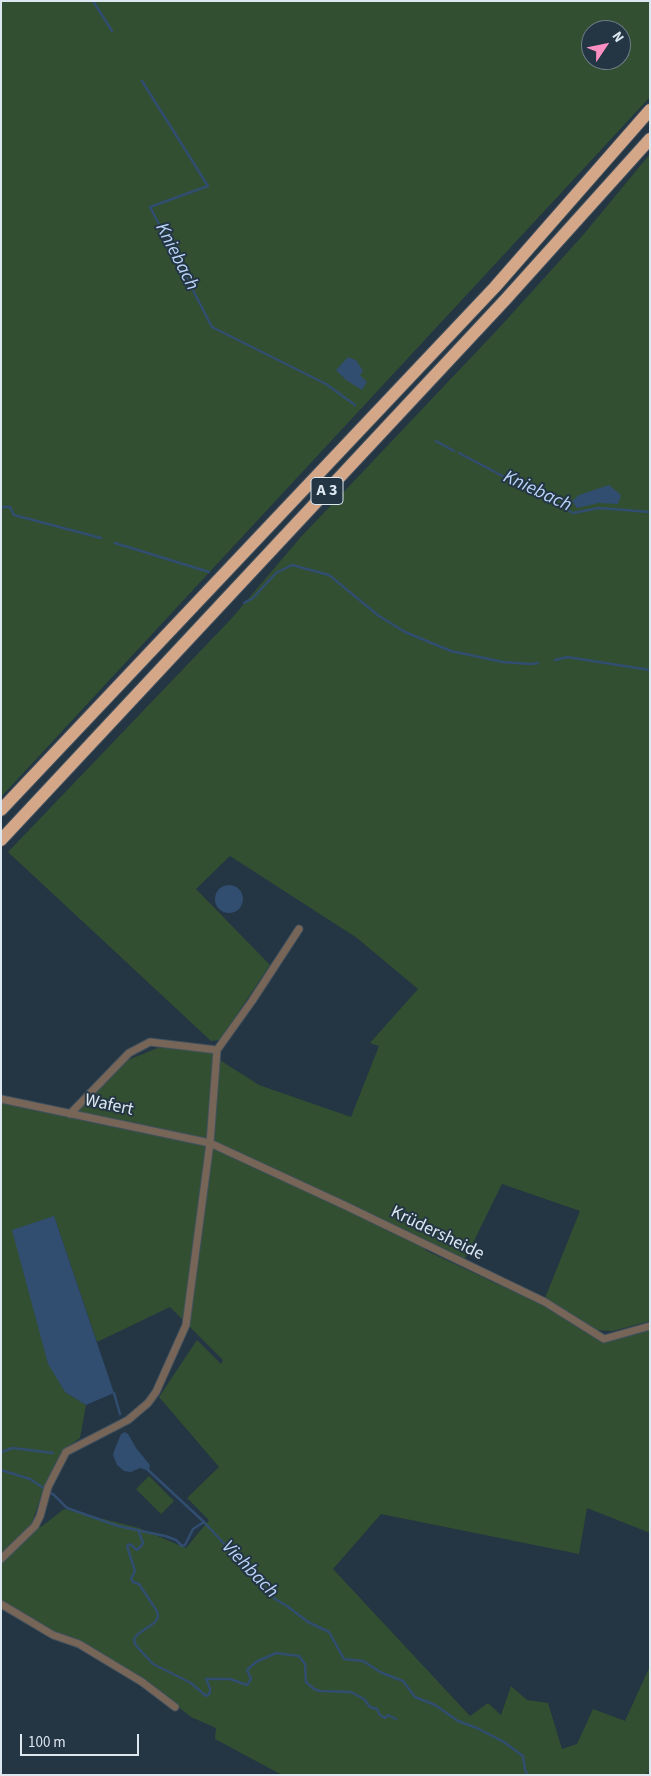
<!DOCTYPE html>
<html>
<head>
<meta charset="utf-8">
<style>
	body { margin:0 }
	#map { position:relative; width:651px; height:1776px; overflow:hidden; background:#243543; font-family:"Source Sans 3",sans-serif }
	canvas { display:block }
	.frame { position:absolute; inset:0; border:2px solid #dce7f0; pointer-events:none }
	.north { position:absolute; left:581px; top:20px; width:50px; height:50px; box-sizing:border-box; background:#243543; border:1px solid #6e7c88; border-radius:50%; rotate:56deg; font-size:14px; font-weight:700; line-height:20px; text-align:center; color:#dce7f0 }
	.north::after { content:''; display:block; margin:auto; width:18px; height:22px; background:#fc8fc1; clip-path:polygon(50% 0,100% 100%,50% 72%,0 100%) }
	.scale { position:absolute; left:20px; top:1734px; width:119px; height:22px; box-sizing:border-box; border:2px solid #dce7f0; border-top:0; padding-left:6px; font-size:15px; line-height:18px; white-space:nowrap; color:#dce7f0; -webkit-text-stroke:4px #243543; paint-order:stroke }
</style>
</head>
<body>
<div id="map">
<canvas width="651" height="1776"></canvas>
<div class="frame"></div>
<div class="north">N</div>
<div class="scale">100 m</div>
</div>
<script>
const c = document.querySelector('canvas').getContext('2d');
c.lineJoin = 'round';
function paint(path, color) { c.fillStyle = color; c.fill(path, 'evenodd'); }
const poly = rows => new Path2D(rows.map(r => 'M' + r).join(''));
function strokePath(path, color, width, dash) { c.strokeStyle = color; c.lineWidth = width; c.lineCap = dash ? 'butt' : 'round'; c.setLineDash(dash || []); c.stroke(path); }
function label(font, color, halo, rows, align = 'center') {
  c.font = font + ' "Source Sans 3",sans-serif'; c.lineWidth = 4; c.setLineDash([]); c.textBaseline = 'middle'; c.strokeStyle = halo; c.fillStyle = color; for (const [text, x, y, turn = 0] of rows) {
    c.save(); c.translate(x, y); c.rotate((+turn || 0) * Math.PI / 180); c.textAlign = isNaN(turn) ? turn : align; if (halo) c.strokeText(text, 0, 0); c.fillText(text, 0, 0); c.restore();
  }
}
const green = poly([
	[1,1,650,1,650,97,1,797],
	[591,30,621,30,621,60,591,60],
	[650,154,650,1321,613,1331,594,1330,545,1298,580,1211,502,1184,465,1259,428,1243,425,1250,542,1305,601,1342,650,1328,650,1533,587,1508,579,1554,381,1514,333,1569,470,1716,488,1703,501,1715,511,1686,527,1700,548,1703,562,1749,577,1744,593,1709,625,1721,650,1666,650,1771,645,1775,282,1775,215,1739,216,1728,191,1717,139,1676,75,1639,55,1632,1,1600,1,1103,71,1118,128,1060,160,1047,212,1052,215,1057,259,1085,351,1117,379,1046,370,1043,418,989,357,938,230,856,196,889,270,965,220,1040,211,1041,8,852,231,619,300,538,499,328,583,235],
	[54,1216,97,1342,170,1307,223,1360,221,1364,197,1340,159,1397,219,1467,187,1498,209,1520,186,1548,139,1528,64,1509,41,1527,33,1520,44,1487,62,1451,80,1438,86,1405,65,1392],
	[149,1476,174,1501,161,1514,136,1489]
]);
const water = poly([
	[348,357,356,360,363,371,360,375,367,382,362,390,346,380,336,370],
	[609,485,621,495,618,504,599,503,577,508,572,501,579,495],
	'215 899a14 14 0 1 1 28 0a14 14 0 1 1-28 0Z',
	[54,1216,114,1393,86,1405,65,1392,48,1364,12,1230],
	[125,1432,128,1434,136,1448,150,1465,149,1471,140,1468,131,1472,124,1471,117,1465,113,1455,114,1451,121,1434]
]);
const stream = poly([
	[93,1,112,31],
	[142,81,208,186,150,207,212,327,326,384,355,405],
	[436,441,454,451],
	[459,453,573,513,599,508,650,512],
	[1,507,10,507,14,515,101,538],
	[115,543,209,572],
	[244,603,253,598,276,573,292,565,329,575,379,616,405,632,451,651,503,662,531,664,538,663],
	[555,660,567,657,650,670],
	[114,1393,120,1414],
	[1,1452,13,1448,53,1453],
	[1,1470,30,1479,54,1495,67,1508,118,1526,165,1536,176,1540,182,1546,185,1545,193,1529,204,1522,275,1599,287,1606,308,1622,329,1632,344,1659,363,1661,382,1673,403,1681,415,1697,435,1705,458,1721,477,1728,504,1742,523,1756,525,1769,527,1775],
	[148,1470,204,1522],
	[138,1530,143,1543,141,1546,137,1550,130,1544,127,1546,135,1571,131,1579,133,1582,139,1584,157,1611,158,1618,154,1623,138,1634,134,1639,135,1644,141,1651,153,1664,191,1683,206,1696,210,1693,210,1688,206,1679,230,1679,247,1685,251,1679,247,1670,256,1662,276,1653,299,1656,305,1664,306,1682,314,1689,320,1691,351,1692,364,1699,370,1707,377,1709,380,1715,385,1718,388,1715,396,1719]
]);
const minor = poly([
	[1,1099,210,1143,344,1205,545,1302,604,1339,650,1326],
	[70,1114,129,1053,150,1042,217,1050],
	[1,1559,35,1526,40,1516,48,1487,66,1452,128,1420,148,1403,156,1392,186,1325,210,1143,217,1050,252,1001,299,929],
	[1,1604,53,1635,79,1644,142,1682,175,1707]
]);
const motorway = poly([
	[1,810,495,287,650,110],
	[1,840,506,299,650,139]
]);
const shields = [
	[327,491,32]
];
const shieldNames = [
	["A 3",327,491]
];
const streetNames = [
	["Wafert",109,1106,12],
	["Krüdersheide",437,1234,26]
];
const waterNames = [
	["Kniebach",176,257,63],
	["Kniebach",537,492,25],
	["Viehbach",249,1570,46]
];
paint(green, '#324f31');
paint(water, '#314d70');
strokePath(stream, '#314d70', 2.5);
strokePath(minor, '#41515f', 9);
strokePath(motorway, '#41515f', 14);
strokePath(minor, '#776558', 7);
strokePath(motorway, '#d4a789', 12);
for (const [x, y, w] of shields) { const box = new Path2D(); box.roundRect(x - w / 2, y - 13.5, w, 27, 4); c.fillStyle = '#243543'; c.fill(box); strokePath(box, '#dce7f0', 1); }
label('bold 16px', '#dce7f0', null, shieldNames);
label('18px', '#dce7f0', '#243543', streetNames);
label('italic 19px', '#b8d4f8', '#243543', waterNames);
</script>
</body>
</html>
